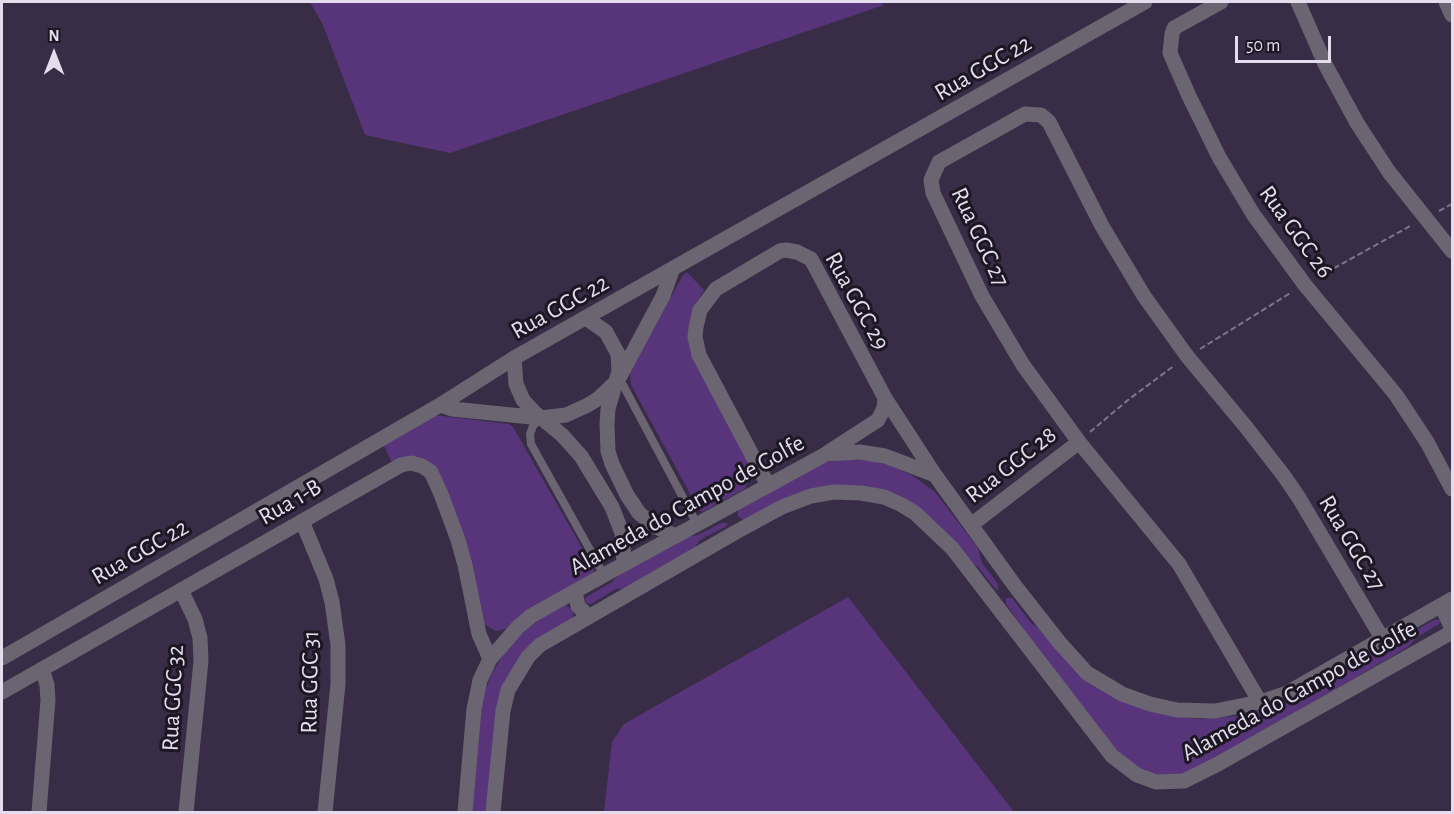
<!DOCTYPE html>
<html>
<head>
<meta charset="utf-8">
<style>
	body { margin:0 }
	#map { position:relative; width:1454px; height:814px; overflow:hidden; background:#382c46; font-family:"Alegreya Sans",sans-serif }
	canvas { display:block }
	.frame { position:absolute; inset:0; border:3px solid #e4ddee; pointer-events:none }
	.north { position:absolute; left:24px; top:24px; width:60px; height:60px; -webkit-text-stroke:4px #1c1723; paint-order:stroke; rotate:0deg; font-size:16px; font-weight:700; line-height:24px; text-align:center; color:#e4ddee }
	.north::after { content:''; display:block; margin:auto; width:21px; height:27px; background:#e4ddee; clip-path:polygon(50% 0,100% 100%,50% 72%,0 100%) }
	.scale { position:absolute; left:1235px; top:36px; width:96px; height:27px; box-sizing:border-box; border:3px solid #e4ddee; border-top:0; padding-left:8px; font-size:18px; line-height:21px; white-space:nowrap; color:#e4ddee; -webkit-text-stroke:4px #1c1723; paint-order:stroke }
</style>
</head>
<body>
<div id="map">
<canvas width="1454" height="814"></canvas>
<div class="frame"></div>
<div class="north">N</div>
<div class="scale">50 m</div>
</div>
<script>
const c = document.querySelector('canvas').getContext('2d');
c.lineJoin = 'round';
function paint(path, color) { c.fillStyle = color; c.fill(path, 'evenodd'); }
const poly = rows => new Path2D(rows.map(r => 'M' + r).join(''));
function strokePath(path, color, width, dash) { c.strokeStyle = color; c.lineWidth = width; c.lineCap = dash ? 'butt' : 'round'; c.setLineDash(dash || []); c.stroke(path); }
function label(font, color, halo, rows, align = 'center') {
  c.font = font + ' "Alegreya Sans",sans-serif'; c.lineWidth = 6; c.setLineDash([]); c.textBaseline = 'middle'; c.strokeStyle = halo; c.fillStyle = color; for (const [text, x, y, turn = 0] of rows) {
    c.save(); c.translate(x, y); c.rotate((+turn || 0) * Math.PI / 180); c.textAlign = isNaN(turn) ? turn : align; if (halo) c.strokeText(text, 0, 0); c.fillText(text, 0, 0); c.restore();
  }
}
const green = poly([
	[310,2,881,2,884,5,450,153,365,135,323,25],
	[687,272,704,290,694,306,689,324,688,332,694,358,750,467,751,476,745,489,702,512,699,510,631,385,630,373,683,275],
	[434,415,509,424,513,427,594,569,593,575,506,629,496,631,484,624,439,471,392,463,383,444],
	[846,459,875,461,889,465,913,476,935,492,978,548,982,563,998,584,998,590,995,589,978,567,965,557,933,520,922,511,870,488,743,520,738,516,738,510,818,464],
	[721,523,728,523,725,527,700,540,693,550,629,588,616,589,591,604,586,603,585,598,612,582,619,574,685,537,698,535],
	[848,597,1014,812,604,812,612,742,624,724],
	[1006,598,1012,598,1032,624,1040,629,1072,667,1180,717,1198,719,1236,716,1272,707,1396,637,1411,633,1434,620,1440,620,1439,624,1416,638,1408,647,1202,766,1183,774,1163,776,1143,772,1119,755,1027,638,1023,628,1006,604],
	[566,605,574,611,573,618,521,656,507,678,487,812,470,812,482,699,492,673,507,649,528,628,540,619]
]);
const path = poly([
	[1439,211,1452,204],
	[1318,277,1412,225],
	[1200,349,1292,292],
	[1090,432,1128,400,1175,365]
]);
const service = poly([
	[618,380,623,385,697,524],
	[540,419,533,426,530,434,531,444,604,575]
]);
const minor = poly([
	[1221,2,1174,28,1172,34,1170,53,1189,96,1219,157,1253,214,1305,285,1396,395,1427,442,1452,489],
	[1298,2,1326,66,1357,123,1389,172,1452,251],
	[1446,2,1452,15],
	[586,318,606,332,618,354,619,371,608,409,607,424,608,451,612,464,627,495,639,513,656,527,676,536],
	[514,358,516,384,523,400,534,412,562,435,581,456,612,507,622,533,624,563],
	[440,405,452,409,541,418,566,415,588,405,599,398,618,380,663,296,672,271],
	[827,453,878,420,884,408,885,398],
	[768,485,699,355,695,337,696,327,700,310,716,289,780,251,786,250,797,252,811,259,885,398,935,475],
	[302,521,326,579,332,602,338,645,338,684,325,812],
	[971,525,1079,442],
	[181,590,195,619,200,638,201,661,186,812],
	[575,592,578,606,589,617],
	[1441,605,1452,629],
	[2,658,440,405,514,358,1145,2],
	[2,692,401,465,411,463,422,466,431,472,441,494,458,540,465,565,479,634,490,659],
	[1260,702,1179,564,1079,442,1023,365,982,296,933,193,931,180,939,162,1025,114,1041,115,1049,122,1102,226,1144,296,1187,356,1246,427,1284,476,1299,498,1382,638],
	[39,812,48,700,47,685,42,669],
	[465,812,474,709,480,680,490,659,518,627,531,616,604,575,826,454,860,452,885,456,935,475,1015,586,1059,642,1087,673,1122,694,1150,704,1177,710,1215,711,1260,702,1287,693,1452,599],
	[493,812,503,711,508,690,528,657,540,645,736,532,782,507,811,496,834,492,861,493,884,497,902,505,915,513,952,548,1112,756,1137,775,1156,782,1184,781,1218,764,1452,632]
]);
const streetNames = [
	["Rua GGC 22",983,68,-30],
	["Rua GGC 26",1296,232,54],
	["Rua GGC 27",980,237,65],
	["Rua GGC 29",857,301,61],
	["Rua GGC 22",560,307,-29],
	["Rua GGC 28",1011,465,-38],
	["Rua 1-B",290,502,-30],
	["Alameda do Campo de Golfe",687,505,-29],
	["Rua GGC 27",1352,543,59],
	["Rua GGC 22",140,552,-30],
	["Rua GGC 31",310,682,-89],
	["Alameda do Campo de Golfe",1299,691,-29],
	["Rua GGC 32",173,698,-87]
];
paint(green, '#58357a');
strokePath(path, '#7f758b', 2, [6, 3]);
strokePath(service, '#6b6572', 8);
strokePath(minor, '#6b6572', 15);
label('24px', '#e4ddee', '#1c1723', streetNames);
</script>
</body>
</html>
